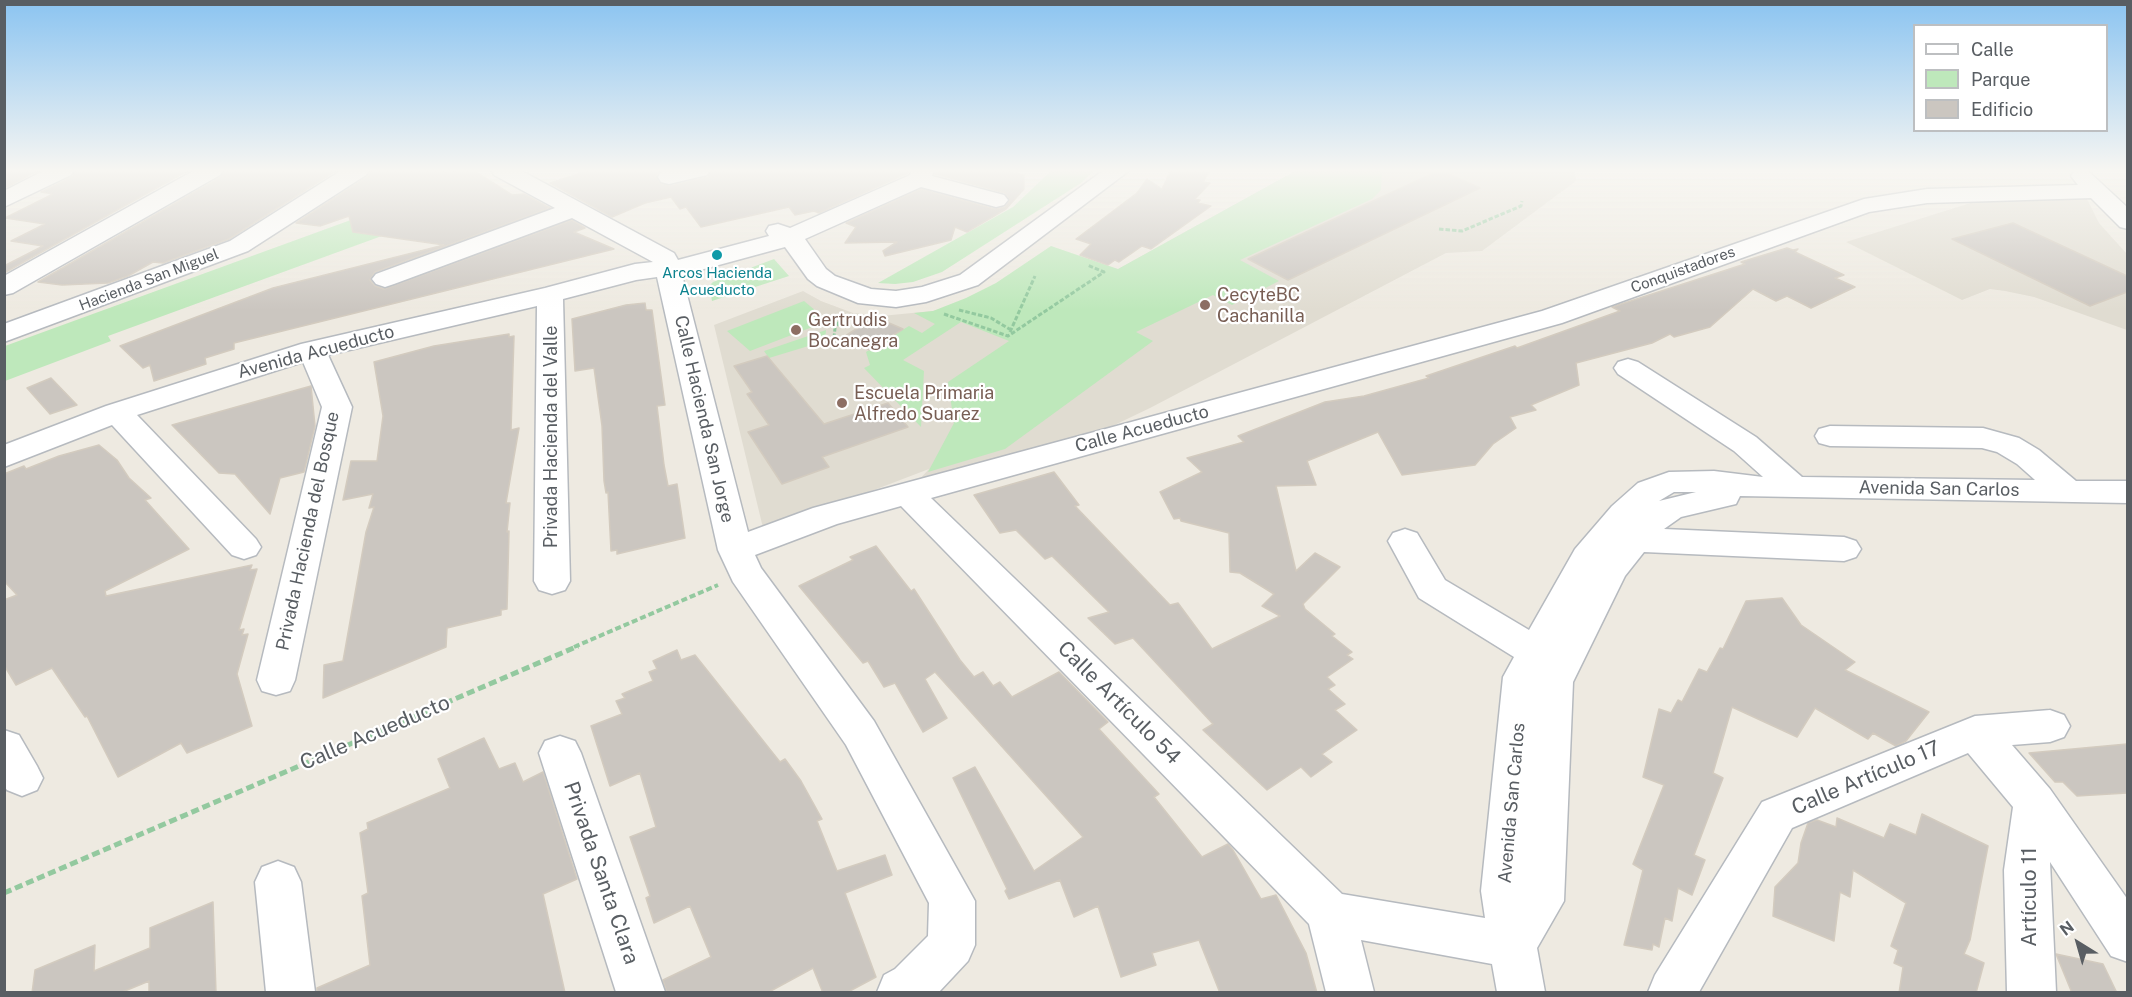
<!DOCTYPE html>
<html>
<head>
<meta charset="utf-8">
<style>
	body { margin:0 }
	#map { position:relative; width:2132px; height:997px; overflow:hidden; background:#eeeae1; font-family:"Public Sans",sans-serif }
	canvas { display:block }
	.frame { position:absolute; inset:0; border:6px solid #595e63; pointer-events:none }
	.legend { position:absolute; left:1913px; top:24px; width:195px; height:108px; box-sizing:border-box; background:#fff; border:2px solid #bdbfc1; margin:0; padding:8px 10px; list-style:none; font-size:18px; color:#595e63 }
	.legend li { display:flex; align-items:center; gap:12px; height:30px }
	.legend b { width:30px; border:2px solid #bdbfc1 }
	.north { position:absolute; left:2048px; top:913px; width:60px; height:60px; -webkit-text-stroke:4px #fff; paint-order:stroke; rotate:323deg; font-size:16px; font-weight:700; line-height:24px; text-align:center; color:#595e63 }
	.north::after { content:''; display:block; margin:auto; width:21px; height:27px; background:#595e63; clip-path:polygon(50% 0,100% 100%,50% 72%,0 100%) }
</style>
</head>
<body>
<div id="map">
<canvas width="2132" height="997"></canvas>
<div class="frame"></div>
<ul class="legend">
<li><b style="height:8px;background:#fff"></b>Calle</li>
<li><b style="height:16px;background:#bee8bb"></b>Parque</li>
<li><b style="height:16px;background:#cbc6c0"></b>Edificio</li>
</ul>
<div class="north">N</div>
</div>
<script>
const c = document.querySelector('canvas').getContext('2d');
c.lineJoin = 'round';
function paint(path, color) { c.fillStyle = color; c.fill(path, 'evenodd'); }
const poly = rows => new Path2D(rows.map(r => 'M' + r).join(''));
function strokePath(path, color, width, dash) { c.strokeStyle = color; c.lineWidth = width; c.lineCap = dash ? 'butt' : 'round'; c.setLineDash(dash || []); c.stroke(path); }
function label(font, color, halo, rows, align = 'center') {
  c.font = font + ' "Public Sans",sans-serif'; c.lineWidth = 4.5; c.setLineDash([]); c.textBaseline = 'middle'; c.strokeStyle = halo; c.fillStyle = color; for (const [text, x, y, turn = 0] of rows) {
    c.save(); c.translate(x, y); c.rotate((+turn || 0) * Math.PI / 180); c.textAlign = isNaN(turn) ? turn : align; if (halo) c.strokeText(text, 0, 0); c.fillText(text, 0, 0); c.restore();
  }
}
const education = poly([
	[1297,170,1575,170,1576,181,1482,251,1446,253,1150,408,1056,453,907,493,929,469,764,532,714,325,803,291,821,301,853,313,881,316,933,311,1118,269],
	[2086,197,2099,223,2127,254,2127,330,2034,297,2005,291,1990,289,1962,300,1846,242,1980,200]
]);
const green = poly([
	[1052,170,1095,170,1081,183,942,272,913,282,895,284,878,283,1013,207],
	[1297,170,1382,170,1381,190,1372,199,1240,260,1279,281,1232,305,1213,295,1136,332,1153,341,1005,449,928,472,954,423,948,382,1009,341,961,322,903,360,924,371,921,427,864,368,870,365,866,352,909,326,922,333,935,324,914,313,933,311,966,298,996,283,1051,246,1118,269],
	[505,191,108,336,111,341,5,381,5,346,422,194],
	[774,259,789,276,712,301,709,286,713,282],
	[804,301,828,321,750,351,727,331],
	[826,330,825,341,769,358,764,351]
]);
const building = poly([
	[4,170,39,170,7,187,4,186,4,170],
	[76,170,189,170,4,273,4,266,43,246,11,241,45,224,5,218,53,194,41,192,72,177,76,170],
	[225,170,337,170,229,239,163,263,153,262,128,276,108,283,62,285,38,282,221,177,225,170],
	[371,170,440,170,444,173,473,170,512,195,524,194,550,208,375,272,370,280,375,286,384,289,572,220,585,228,574,232,614,249,234,343,234,349,205,358,206,364,154,381,150,365,143,368,120,346,273,288,444,245,353,232,349,216,320,226,296,223,367,177,371,170],
	[590,170,660,170,656,176,659,183,670,186,708,177,712,170,909,170,908,173,819,213,814,211,795,215,789,207,701,227,686,207,680,209,671,197,645,203,612,217,550,183,590,170],
	[936,170,1001,170,1024,175,1024,189,1006,209,967,232,955,227,951,240,885,256,883,251,897,242,845,243,856,227,846,223,921,189,995,209,1005,207,1010,201,1005,193,935,174,936,170],
	[1171,170,1210,170,1203,182,1210,183,1195,199,1200,200,1198,203,1211,206,1151,249,1142,246,1119,262,1115,260,1108,265,1080,255,1091,244,1076,239,1137,193,1147,179,1162,189,1171,170],
	[1440,170,1480,188,1288,280,1248,259,1440,170],
	[2013,223,2127,276,2127,292,2090,306,1952,239,2013,223],
	[1787,248,1793,250,1798,249,1795,252,1844,275,1835,278,1855,287,1811,308,1787,296,1776,301,1753,289,1710,327,1674,337,1670,334,1652,343,1576,363,1579,385,1531,405,1536,410,1510,417,1516,428,1493,444,1475,465,1402,475,1378,432,1307,461,1316,485,1276,486,1296,571,1315,553,1340,567,1303,604,1305,609,1335,634,1332,636,1352,652,1347,655,1353,659,1327,677,1335,685,1328,689,1345,704,1335,710,1357,730,1322,754,1332,762,1311,777,1301,767,1267,790,1203,730,1213,724,1133,638,1115,644,1088,618,1109,612,1052,556,1045,559,1016,530,1000,533,974,495,1054,472,1079,505,1075,506,1170,605,1178,603,1212,649,1280,616,1262,606,1274,594,1240,573,1230,572,1229,533,1181,521,1180,518,1174,519,1160,492,1202,472,1187,458,1244,442,1238,436,1325,402,1364,396,1429,378,1426,376,1515,346,1517,348,1620,311,1612,307,1745,264,1741,262,1787,248],
	[645,303,646,310,652,310,665,405,657,406,664,465,668,486,677,484,685,538,617,554,617,550,611,551,608,492,606,493,604,481,602,426,594,368,575,371,572,319,626,305,645,303],
	[875,317,903,329,870,350,842,338,875,317],
	[509,334,509,337,514,336,511,430,519,428,506,503,510,503,507,532,509,531,507,609,501,610,501,615,447,628,446,647,323,698,324,665,343,661,366,532,374,507,369,508,373,494,343,500,351,461,377,461,383,416,374,362,434,346,509,334],
	[767,356,824,424,888,403,908,427,822,457,829,467,782,484,748,432,769,425,747,394,752,392,734,366,767,356],
	[51,378,77,405,50,414,27,388,51,378],
	[311,386,315,426,304,472,280,478,270,514,235,474,219,473,172,425,311,386],
	[99,445,117,460,129,478,151,498,145,500,189,549,105,591,106,596,252,565,250,570,257,569,239,630,244,629,242,635,248,634,237,674,252,726,187,753,181,743,118,777,87,716,85,717,52,668,16,685,4,665,4,600,17,595,4,581,4,474,24,466,26,469,59,456,99,445],
	[876,546,911,591,914,589,960,660,974,677,983,672,993,686,1000,682,1012,697,1059,672,1108,722,1099,729,1159,794,1154,797,1202,857,1228,844,1233,850,1261,899,1276,895,1306,953,1317,993,1220,993,1199,940,1152,953,1156,965,1121,977,1098,906,1074,917,1060,880,1009,899,1005,891,1007,889,953,778,975,767,1034,871,1083,837,935,672,925,679,947,718,923,732,895,683,884,687,868,661,863,663,799,586,853,560,850,557,876,546],
	[1782,598,1801,625,1855,662,1845,670,1929,712,1906,741,1896,746,1873,733,1868,739,1815,708,1797,737,1732,707,1713,773,1723,778,1694,855,1705,860,1692,895,1678,888,1672,921,1665,918,1659,947,1653,944,1652,950,1624,945,1643,870,1633,864,1664,785,1643,777,1659,709,1671,713,1678,700,1682,702,1699,669,1707,672,1720,648,1723,649,1746,601,1782,598],
	[677,650,681,660,695,655,780,762,785,759,801,781,822,819,817,821,837,871,885,855,892,875,845,893,876,977,846,993,823,993,813,968,767,993,667,993,663,980,711,957,690,906,654,923,646,898,650,896,630,837,656,827,640,773,610,786,591,726,622,714,616,701,625,698,622,694,653,681,649,672,657,669,653,661,677,650],
	[484,738,499,769,515,763,523,782,543,772,577,879,543,894,565,993,317,993,317,988,370,965,362,896,368,893,360,833,368,829,367,823,450,788,438,759,484,738],
	[2127,744,2127,793,2077,796,2063,782,2055,782,2029,753,2127,744],
	[1922,814,1988,846,1970,940,1964,954,1984,963,1976,993,1899,993,1903,967,1894,963,1898,950,1891,946,1906,903,1853,870,1850,897,1840,892,1834,941,1773,916,1775,887,1798,863,1801,843,1808,823,1817,820,1836,827,1837,818,1884,838,1890,824,1916,835,1922,814],
	[213,902,216,993,149,993,149,981,120,993,32,993,35,970,95,945,94,971,150,948,150,928,213,902],
	[2056,954,2103,964,2117,993,2072,993,2056,954]
]);
const pathFar2 = poly([
	[1439,229,1462,231,1521,206,1522,201],
	[959,310,991,318,1011,330],
	[944,314,1008,336,1104,272,1087,265],
	[1010,332,1035,276],
	[834,338,835,328,844,315]
]);
const pathFar1 = poly([
	[574,647,718,585]
]);
const path = poly([
	[4,893,578,646]
]);
const minor = poly([
	[45,170,74,170,71,175,4,207,4,191,45,170],
	[195,170,223,170,220,175,13,293,4,295,4,276,195,170],
	[342,170,369,170,366,175,248,251,4,342,4,324,230,241,342,170],
	[491,170,520,170,674,253,678,260,769,236,766,231,769,226,778,224,790,228,910,175,912,170,934,170,932,176,1004,195,1008,200,1004,205,996,207,921,187,805,239,826,269,835,276,871,289,896,291,922,287,960,275,1104,170,1130,170,978,285,926,302,896,307,858,303,817,286,808,279,785,247,682,275,748,532,813,508,1542,311,1864,199,1927,189,2078,185,2071,176,2074,171,2087,170,2128,208,2128,229,2120,227,2091,198,1927,203,1869,212,1562,323,931,498,1342,894,1485,918,1481,891,1503,677,1514,657,1419,598,1388,541,1393,533,1405,529,1417,533,1445,580,1529,630,1575,549,1612,506,1638,483,1669,472,1714,471,1763,477,1734,451,1618,374,1614,368,1618,362,1628,359,1638,362,1756,437,1802,477,2035,480,2017,464,1997,452,1982,448,1830,446,1819,443,1815,436,1819,429,1830,426,1983,428,2019,438,2039,450,2076,481,2128,481,2128,503,1740,496,1736,504,1681,517,1664,529,1844,537,1856,541,1861,549,1856,557,1844,561,1644,552,1625,576,1573,682,1564,901,1537,948,1545,992,1497,992,1492,964,1361,940,1374,992,1326,992,1309,924,901,506,837,524,755,555,761,568,874,721,975,901,975,945,968,961,939,992,877,992,884,975,895,969,928,936,929,903,846,745,733,582,718,550,657,277,636,280,563,299,570,581,565,590,552,594,539,590,534,581,537,306,328,355,352,407,295,680,290,691,276,695,262,691,257,680,322,407,303,362,137,415,256,539,261,547,256,555,244,559,232,555,112,425,4,467,4,445,106,406,301,344,545,288,635,264,653,262,572,218,394,284,385,287,376,284,372,279,376,274,555,208,494,175,491,170],
	[1674,492,1696,492,1659,501,1674,492],
	[668,170,710,170,707,175,669,184,661,182,658,177,661,172,668,170],
	[2050,710,2064,715,2070,726,2064,737,2050,742,2012,745,2050,789,2128,900,2128,962,2111,956,2050,862,2056,992,2007,992,2004,870,2013,807,1968,753,1792,828,1699,992,1648,992,1655,975,1762,802,1975,716,2050,710],
	[4,730,19,735,37,766,43,778,37,790,22,796,7,790,4,786,4,730],
	[560,736,575,741,581,753,665,992,616,992,539,753,545,741,560,736],
	[278,861,294,867,301,882,315,992,266,992,255,882,262,867,278,861]
]);
const markers = [
	[717,255,6,"#0f9aa8"],
	[1205,305,6,"#8d6e63"],
	[796,330,6,"#8d6e63"],
	[842,403,6,"#8d6e63"]
];
const farStreetnames = [
	["Conquistadores",1683,270,-20],
	["Hacienda San Miguel",149,280,-21]
];
const farCulturenames = [
	["Arcos Hacienda",717,273],
	["Acueducto",717,290]
];
const educationNames = [
	["CecyteBC",1217,295],
	["Cachanilla",1217,316],
	["Gertrudis",808,320],
	["Bocanegra",808,341],
	["Escuela Primaria",854,393],
	["Alfredo Suarez",854,414]
];
const streetNames = [
	["Avenida Acueducto",316,352,-15],
	["Calle Hacienda San Jorge",704,419,77],
	["Calle Acueducto",1142,429,-15],
	["Privada Hacienda del Valle",551,437,-90],
	["Avenida San Carlos",1939,489,1],
	["Privada Hacienda del Bosque",308,531,-78],
	["Avenida San Carlos",1512,803,-85]
];
const nearStreetnames = [
	["Calle Artículo 54",1119,703,45],
	["Calle Acueducto",375,733,-23],
	["Calle Artículo 17",1866,778,-23],
	["Privada Santa Clara",601,873,71],
	["Artículo 11",2030,897,-90]
];
paint(education, '#e0dcd1');
paint(green, '#bee8bb');
paint(building, '#cbc6c0');
strokePath(building, '#d3cbbf', 1.5);
strokePath(minor, '#b6babf', 3);
strokePath(pathFar2, '#93c99f', 3, [4.5, 2]);
strokePath(pathFar1, '#93c99f', 4, [6, 3]);
strokePath(path, '#93c99f', 5, [8, 4]);
paint(minor, '#fff');
const sky = c.createLinearGradient(0, 0, 0, 310);
sky.addColorStop(0, '#8bc4f1');
sky.addColorStop(0.55, '#f7f6f2');
sky.addColorStop(1, '#f7f6f200');
c.fillStyle = sky;
c.fillRect(0, 0, 2132, 310);
for (const [x, y, r, color] of markers) { const dot = new Path2D(); dot.arc(x, y, r, 0, 2 * Math.PI); c.fillStyle = color; c.fill(dot); strokePath(dot, '#fff', 2); }
label('15px', '#595e63', '#fff', farStreetnames);
label('15px', '#0d838f', '#fff', farCulturenames);
label('18px', '#785e54', '#fff', educationNames, 'left');
label('18px', '#595e63', '#fff', streetNames);
label('21px', '#595e63', '#fff', nearStreetnames);
</script>
</body>
</html>
